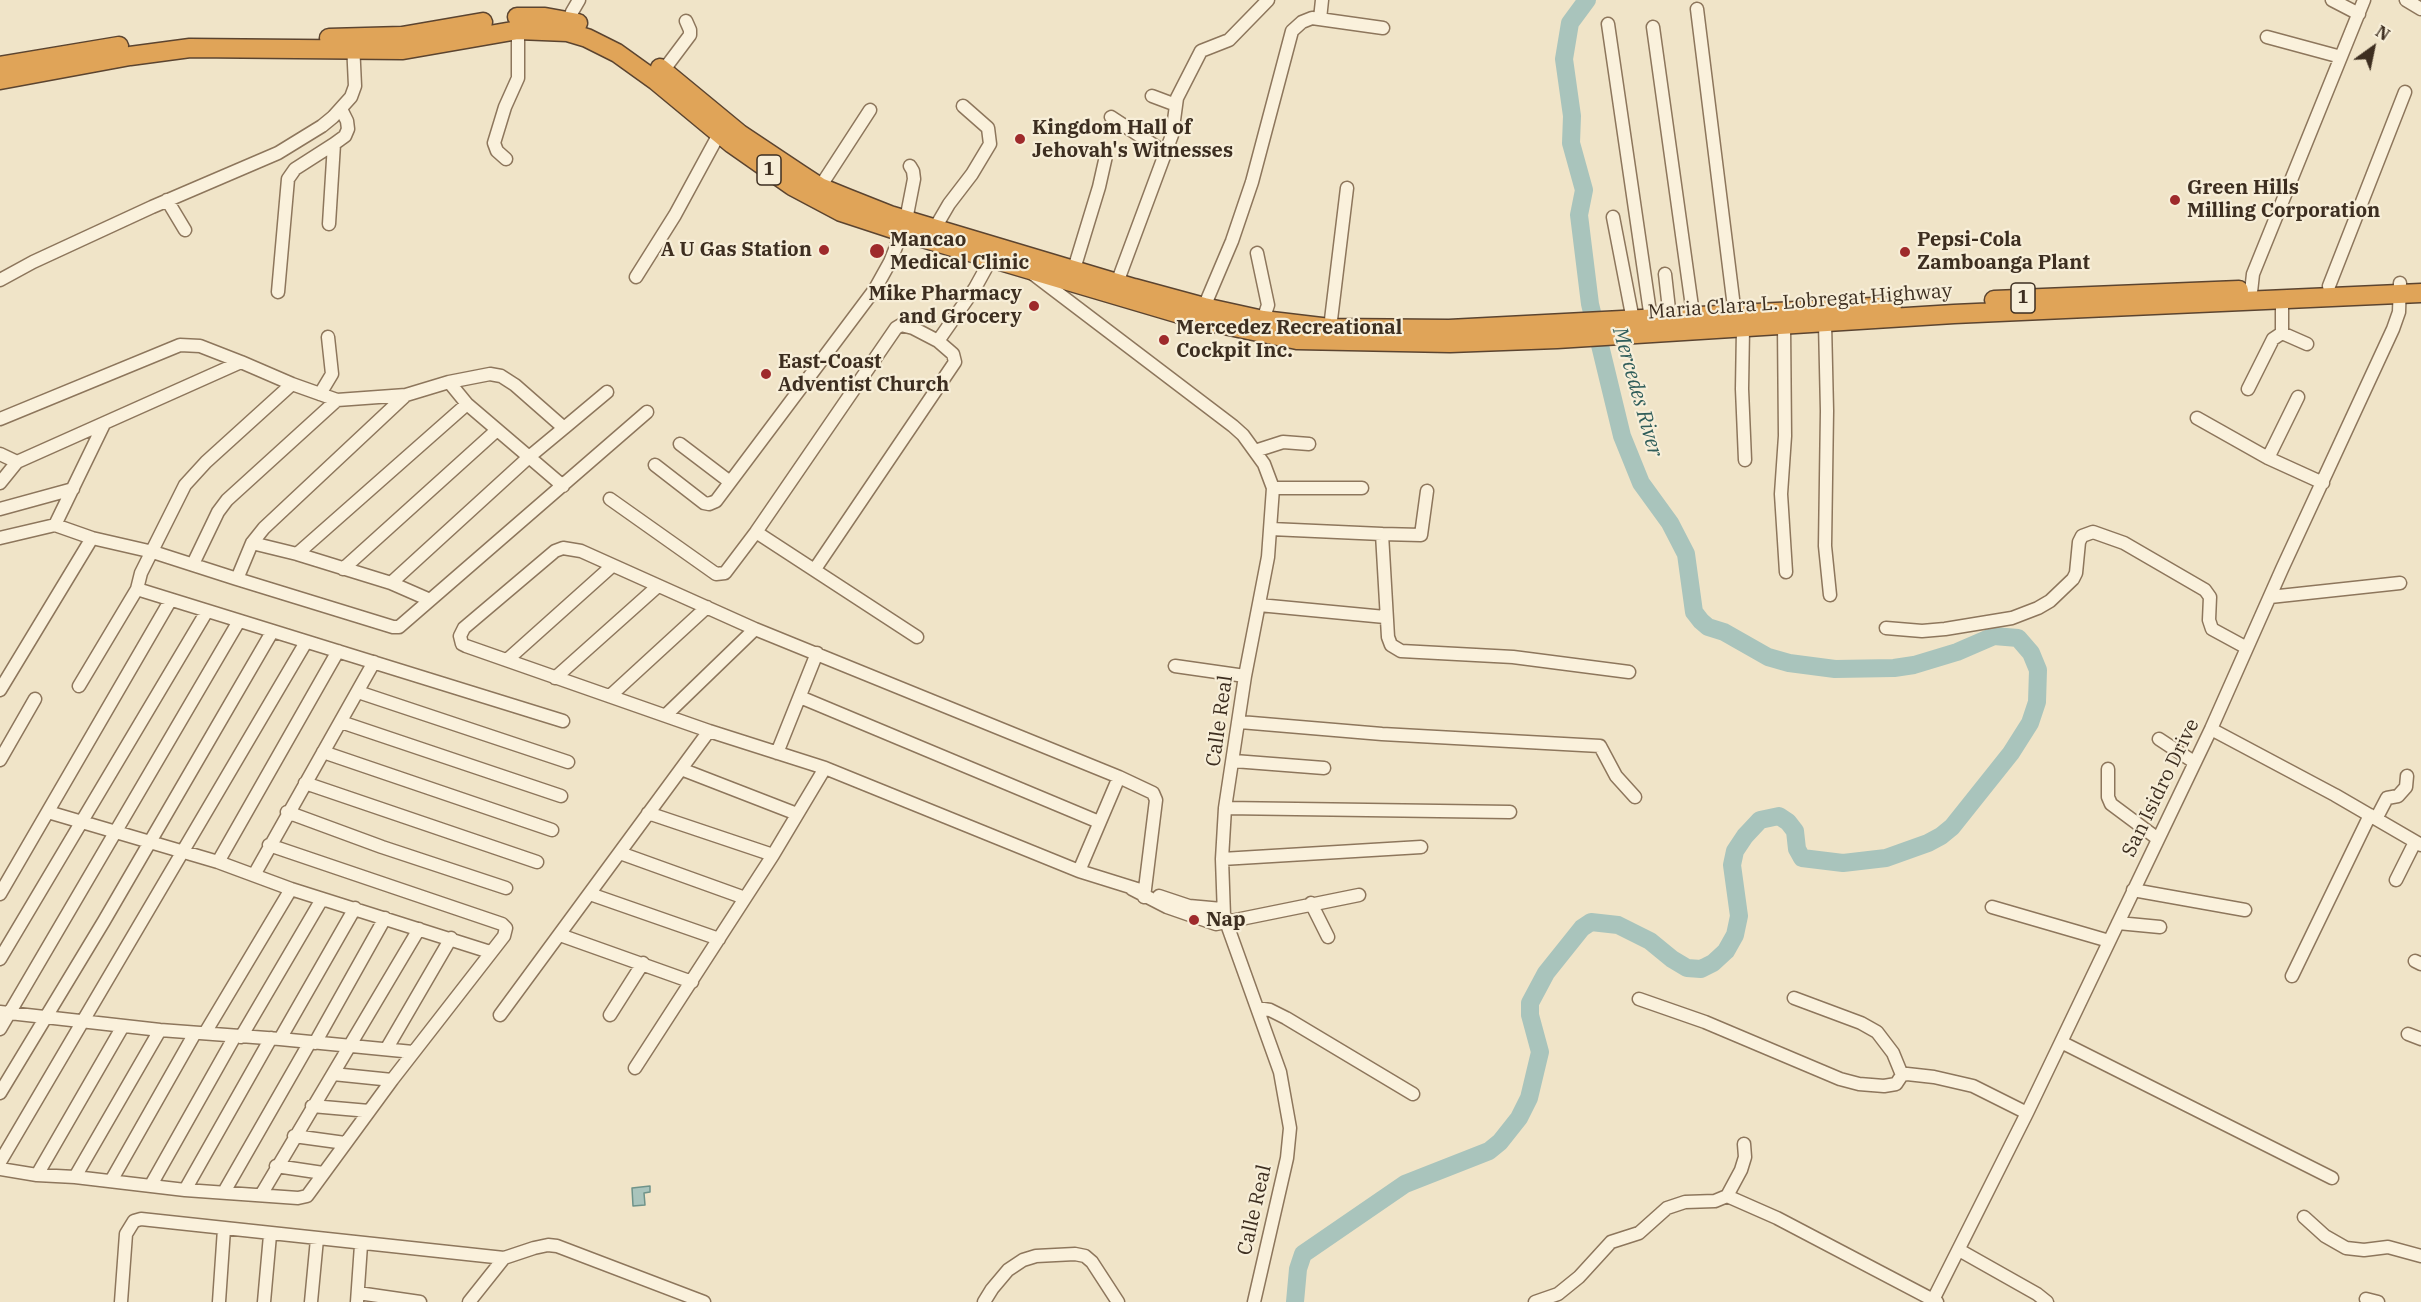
<!DOCTYPE html>
<html>
<head>
<meta charset="utf-8">
<style>
	body { margin:0 }
	#map { position:relative; width:2421px; height:1302px; overflow:hidden; background:#f0e4c8; font-family:"IBM Plex Serif",serif }
	canvas { display:block }
	.north { position:absolute; left:2343px; top:18px; width:60px; height:60px; -webkit-text-stroke:4px #f7eed8; paint-order:stroke; rotate:33deg; font-size:16px; font-weight:700; line-height:24px; text-align:center; color:#3d2e20 }
	.north::after { content:''; display:block; margin:auto; width:21px; height:27px; background:#3d2e20; clip-path:polygon(50% 0,100% 100%,50% 72%,0 100%) }
</style>
</head>
<body>
<div id="map">
<canvas width="2421" height="1302"></canvas>
<div class="north">N</div>
</div>
<script>
const c = document.querySelector('canvas').getContext('2d');
c.lineJoin = 'round';
function paint(path, color) { c.fillStyle = color; c.fill(path, 'evenodd'); }
const poly = rows => new Path2D(rows.map(r => 'M' + r).join(''));
function strokePath(path, color, width, dash) { c.strokeStyle = color; c.lineWidth = width; c.lineCap = dash ? 'butt' : 'round'; c.setLineDash(dash || []); c.stroke(path); }
function label(font, color, halo, rows, align = 'center') {
  c.font = font + ' "IBM Plex Serif",serif'; c.lineWidth = 4.5; c.setLineDash([]); c.textBaseline = 'middle'; c.strokeStyle = halo; c.fillStyle = color; for (const [text, x, y, turn = 0] of rows) {
    c.save(); c.translate(x, y); c.rotate((+turn || 0) * Math.PI / 180); c.textAlign = isNaN(turn) ? turn : align; if (halo) c.strokeText(text, 0, 0); c.fillText(text, 0, 0); c.restore();
  }
}
const water = poly([
	[650,1186,650,1192,644,1193,645,1205,633,1206,632,1188,650,1186]
]);
const river = poly([
	[1295,1302,1298,1269,1303,1254,1405,1184,1489,1151,1500,1142,1519,1118,1529,1098,1540,1052,1530,1015,1530,1003,1546,973,1582,928,1591,922,1618,925,1650,941,1672,959,1687,968,1701,969,1713,963,1726,951,1735,935,1739,916,1732,865,1735,851,1745,836,1760,820,1779,816,1788,822,1795,831,1797,849,1802,858,1843,863,1886,858,1928,843,1941,836,1952,827,2011,753,2030,723,2037,702,2038,670,2031,653,2018,638,1994,636,1957,652,1914,665,1894,668,1835,669,1789,663,1768,657,1724,632,1708,627,1701,621,1694,612,1686,554,1670,523,1641,483,1622,436,1590,304,1579,215,1584,190,1571,143,1572,116,1564,59,1570,23,1587,0]
]);
const minor = poly([
	[2332,0,2359,14],
	[2406,0,2421,9],
	[1697,9,1735,315],
	[1320,19,1322,0],
	[1608,24,1651,319],
	[1653,27,1694,321],
	[568,28,572,12,579,0],
	[2267,37,2341,57],
	[663,71,690,35,690,30,686,21],
	[1152,96,1176,105],
	[1111,117,1166,153],
	[506,159,497,151,494,143,505,107,518,78,518,30],
	[820,187,870,110],
	[167,200,185,230],
	[1613,217,1633,320],
	[906,220,914,179,913,171,910,166],
	[329,224,334,144,345,136,348,129,347,121,341,109],
	[935,228,949,204,972,174,990,144,988,128,963,106],
	[1257,253,1268,305,1263,320],
	[1074,269,1099,187,1106,156],
	[1033,274,1233,426,1243,435,1264,464,1273,488,1268,557,1245,676,1225,808,1222,859,1224,916,1280,1072,1290,1128,1287,1158,1254,1302],
	[1665,274,1670,318],
	[636,277,675,215,719,134],
	[0,280,33,262,152,207,278,153,322,126,333,117,351,97,355,86,353,43],
	[1117,283,1172,135,1177,98,1201,51,1229,40,1268,0],
	[2329,286,2405,92],
	[278,292,288,179,295,169,334,144],
	[2250,301,2253,274,2364,0],
	[1204,307,1232,241,1252,182,1292,31,1302,22,1312,18,1383,28],
	[1825,323,1827,411,1825,546,1830,595],
	[1784,326,1785,436,1781,494,1786,572],
	[1330,328,1347,188],
	[1743,329,1742,389,1745,460],
	[2282,333,2307,344],
	[938,341,975,288,991,259],
	[449,382,467,404,563,486],
	[292,384,206,462,185,485,141,573,137,589,563,721],
	[2248,389,2273,339,2282,333,2282,300],
	[320,394,332,374,328,337],
	[2197,418,2268,458,2323,483],
	[0,419,180,345,200,346,241,362],
	[680,444,730,482],
	[1255,451,1283,442,1309,444],
	[0,454,17,462],
	[2268,458,2298,397],
	[655,465,704,503,709,504,716,501,875,289,890,262,902,232],
	[0,483,17,462,241,362,292,384,337,400,406,395,449,382,490,374,501,376,515,385,564,428,607,392],
	[1273,488,1362,488],
	[610,499,716,574,725,573,756,532,896,328,901,325,913,328,938,341,953,354,955,362,815,569],
	[0,509,73,489],
	[55,525,104,424],
	[1271,529,1382,534,1388,637,1391,645,1401,651,1513,657,1629,672],
	[756,532,917,637],
	[1382,534,1421,535,1427,491],
	[0,538,55,525,92,538,153,552,237,579,252,543,264,528,406,395],
	[252,543,297,554,391,583,430,600],
	[297,554,467,404],
	[193,564,218,512,227,500,337,400],
	[343,569,497,430],
	[237,579,393,627,399,627,647,412],
	[391,583,529,457,564,428],
	[2270,597,2400,583],
	[1259,605,1385,617],
	[1886,628,1922,631,1945,629,2012,618,2038,608,2050,601,2073,579,2076,573,2079,542,2082,536,2093,532,2124,543,2205,590,2210,597,2209,620,2212,629,2247,648],
	[507,660,612,566],
	[1175,666,1245,676],
	[555,678,658,586],
	[79,686,137,589],
	[0,690,92,538],
	[358,692,568,762],
	[610,696,707,607],
	[800,697,1099,822],
	[666,715,755,629],
	[341,722,561,796],
	[1240,722,1382,734,1600,746,1616,776,1635,797],
	[2211,729,2335,795,2421,845],
	[2159,739,2194,762],
	[323,752,552,830],
	[777,753,817,653],
	[0,760,35,699],
	[1234,761,1324,768],
	[681,769,797,814],
	[2108,769,2108,797,2111,804,2158,839],
	[1119,777,1079,871,825,768,709,731,466,646,462,644,460,636,464,628,555,551,563,548,581,551,755,629,1119,777,1153,793,1156,800,1144,897],
	[305,783,537,862],
	[1225,808,1510,812],
	[48,812,218,862,291,889,490,952],
	[287,812,382,847,506,888],
	[648,813,773,855],
	[2376,819,2387,798,2398,796,2406,787,2407,776],
	[620,853,745,898],
	[1222,859,1421,847],
	[218,862,338,651],
	[1079,871,1140,890],
	[254,875,374,662],
	[2396,880,2415,842],
	[1132,889,1167,907,1216,924,1359,895],
	[2133,890,2245,910],
	[0,894,170,601],
	[590,894,719,939],
	[1159,896,1189,906,1222,909],
	[1311,903,1328,937],
	[1992,907,2109,941],
	[2118,923,2160,927],
	[560,935,692,982],
	[0,959,207,611],
	[2415,961,2421,964],
	[2292,976,2370,815],
	[1794,998,1861,1023,1877,1032,1893,1053,1902,1075],
	[1639,999,1705,1022,1840,1079,1859,1084,1884,1086,1896,1084,1902,1075,1907,1074,1934,1077,1973,1086,2027,1113],
	[1257,1008,1270,1010,1286,1018,1413,1094],
	[0,1012,160,1030,280,1039,413,1052],
	[500,1015,709,731],
	[610,1015,643,963],
	[0,1029,239,621],
	[205,1033,291,889],
	[2408,1034,2421,1039],
	[241,1037,322,899],
	[280,1039,355,908],
	[2061,1042,2332,1178],
	[315,1043,385,918],
	[387,1048,451,938],
	[635,1068,773,855,825,768],
	[333,1074,392,1080],
	[0,1093,104,921,272,632],
	[312,1106,369,1111],
	[294,1136,345,1143],
	[0,1162,306,642],
	[276,1166,323,1173],
	[0,1169,37,1175,75,1177,185,1190,298,1198,307,1196,310,1192,392,1080,504,936,506,928,502,924,269,845],
	[37,1175,123,1026],
	[75,1177,160,1030],
	[111,1181,195,1033],
	[151,1185,235,1036],
	[185,1190,271,1038],
	[224,1192,310,1042],
	[261,1195,419,929],
	[1727,1196,1777,1218,1937,1302],
	[2304,1217,2325,1236,2346,1248,2364,1250,2388,1247,2421,1256],
	[1959,1250,2037,1294,2047,1302],
	[358,1293,420,1302],
	[2366,1299,2378,1302],
	[121,1302,126,1234,134,1221,141,1219,504,1258,534,1248,548,1245,557,1246,704,1302],
	[219,1302,224,1229],
	[264,1302,270,1235],
	[311,1302,317,1239],
	[357,1302,361,1245],
	[469,1302,504,1258],
	[984,1302,992,1289,1008,1270,1023,1260,1036,1256,1075,1254,1085,1256,1092,1262,1118,1302],
	[1535,1302,1558,1294,1579,1277,1611,1242,1639,1233,1667,1208,1685,1202,1715,1201,1727,1196,1741,1170,1745,1157,1744,1144],
	[1932,1302,2027,1113,2211,729,2282,569,2393,329,2399,312,2400,283]
]);
const highway = poly([
	[517,17,545,17,578,23],
	[329,38,402,36,483,22],
	[0,66,119,46],
	[660,68,740,134,800,174,820,187,847,198,890,215,1134,288,1204,307,1263,320,1330,328,1449,329,1892,306],
	[0,80,130,56,190,48,403,50,518,30,567,32,587,38,617,53,656,81,732,144,792,186,841,212,902,232,1200,320,1297,340,1450,343,1557,339,1954,314,2421,293],
	[1994,300,2239,290]
]);
const markers = [
	[1020,139,6,"#9e2a2b"],
	[2175,200,6,"#9e2a2b"],
	[824,250,6,"#9e2a2b"],
	[877,251,8,"#9e2a2b"],
	[1905,252,6,"#9e2a2b"],
	[1034,306,6,"#9e2a2b"],
	[1164,340,6,"#9e2a2b"],
	[766,374,6,"#9e2a2b"],
	[1194,920,6,"#9e2a2b"]
];
const shields = [
	[769,170,24],
	[2023,298,24]
];
const shieldNames = [
	["1",769,170],
	["1",2023,298]
];
const poiNames = [
	["Kingdom Hall of",1032,128],
	["Jehovah's Witnesses",1032,151],
	["Green Hills",2187,188],
	["Milling Corporation",2187,211],
	["Mancao",890,240],
	["Medical Clinic",890,263],
	["Pepsi-Cola",1917,240],
	["Zamboanga Plant",1917,263],
	["A U Gas Station",812,250,"right"],
	["Mike Pharmacy",1022,294,"right"],
	["and Grocery",1022,317,"right"],
	["Mercedez Recreational",1176,328],
	["Cockpit Inc.",1176,351],
	["East-Coast",778,362],
	["Adventist Church",778,385],
	["Nap",1206,920]
];
const streetNames = [
	["Maria Clara L. Lobregat Highway",1800,302,-4],
	["Calle Real",1220,721,-82],
	["San Isidro Drive",2161,788,-64],
	["Calle Real",1255,1210,-77]
];
const waterNames = [
	["Mercedes River",1637,392,74]
];
paint(water, '#a9c4bc');
strokePath(water, '#6f938a', 1.5);
strokePath(river, '#a9c4bc', 18);
strokePath(minor, '#8d765c', 15);
strokePath(highway, '#5b4430', 21);
strokePath(minor, '#faf1dc', 12);
strokePath(highway, '#e0a458', 18);
for (const [x, y, r, color] of markers) { const dot = new Path2D(); dot.arc(x, y, r, 0, 2 * Math.PI); c.fillStyle = color; c.fill(dot); strokePath(dot, '#f7eed8', 2); }
for (const [x, y, w] of shields) { const box = new Path2D(); box.roundRect(x - w / 2, y - 15, w, 30, 4.5); c.fillStyle = '#f7eed8'; c.fill(box); strokePath(box, '#3d2e20', 1.5); }
label('bold 18px', '#3d2e20', null, shieldNames);
label('bold 20px', '#3d2e20', '#f7eed8', poiNames, 'left');
label('20px', '#3d2e20', '#f7eed8', streetNames);
label('italic 21px', '#2f5d5a', '#f7eed8', waterNames);
</script>
</body>
</html>
